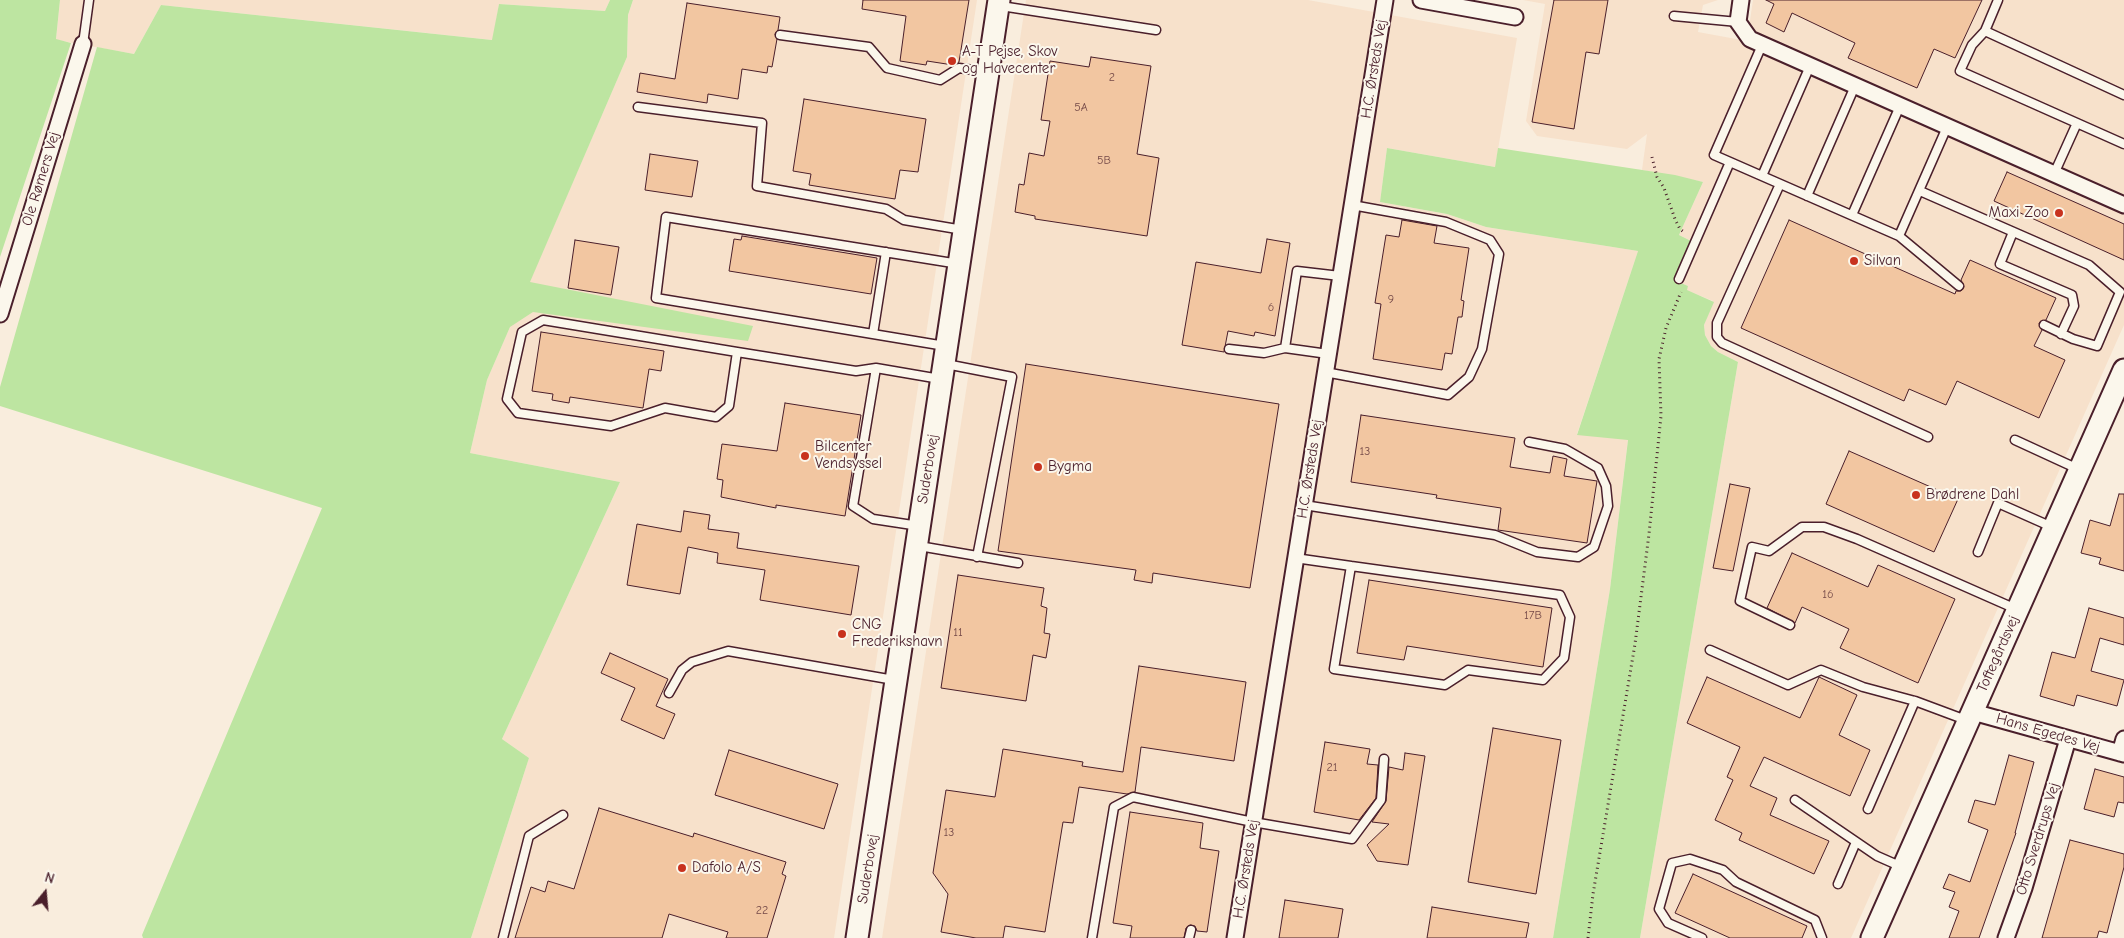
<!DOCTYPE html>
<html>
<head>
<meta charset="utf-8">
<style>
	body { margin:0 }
	#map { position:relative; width:2124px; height:938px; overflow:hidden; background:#f9eddd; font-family:"Comic Neue",sans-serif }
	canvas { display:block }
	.north { position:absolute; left:20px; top:868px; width:50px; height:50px; -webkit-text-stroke:4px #fbf7ec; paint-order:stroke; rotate:17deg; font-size:14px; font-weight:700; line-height:20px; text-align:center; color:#4a1f2b }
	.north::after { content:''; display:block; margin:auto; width:18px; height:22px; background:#4a1f2b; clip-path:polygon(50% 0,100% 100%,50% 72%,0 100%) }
</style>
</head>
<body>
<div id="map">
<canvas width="2124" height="938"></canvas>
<div class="north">N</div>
</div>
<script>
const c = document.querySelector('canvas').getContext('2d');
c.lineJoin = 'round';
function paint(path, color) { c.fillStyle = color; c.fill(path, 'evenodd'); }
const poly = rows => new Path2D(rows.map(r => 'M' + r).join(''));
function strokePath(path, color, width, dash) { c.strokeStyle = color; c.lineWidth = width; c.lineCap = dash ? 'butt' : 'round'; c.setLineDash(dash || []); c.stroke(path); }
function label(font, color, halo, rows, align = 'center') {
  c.font = font + ' "Comic Neue",sans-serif'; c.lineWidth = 4; c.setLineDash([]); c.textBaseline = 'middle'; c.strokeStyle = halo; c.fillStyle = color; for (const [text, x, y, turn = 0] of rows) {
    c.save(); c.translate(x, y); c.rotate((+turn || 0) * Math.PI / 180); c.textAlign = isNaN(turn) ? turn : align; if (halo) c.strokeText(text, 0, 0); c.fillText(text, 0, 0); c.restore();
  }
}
const built = poly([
	[60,0,610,0,605,11,499,4,493,40,161,5,134,54,56,40],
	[633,0,977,0,834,938,471,938,529,758,502,739,620,482,470,453,487,380,627,57,628,15],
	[1026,0,1308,0,1517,38,1495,167,1387,148,1380,202,1447,214,1486,227,1638,251,1577,434,1628,439,1610,589,1553,938,882,938],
	[1523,0,1718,0,1703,5,1698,32,1747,41,1753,0,2124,0,2124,325,1851,938,1640,938,1738,362,1718,352,1711,346,1705,335,1704,325,1713,301,1686,290,1688,286,1674,280,1691,241,1679,235,1703,182,1642,170,1647,134,1627,149,1537,136,1526,121,1545,4]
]);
const green = poly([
	[0,0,60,0,56,39,71,43,0,257],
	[610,0,633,0,628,15,627,57,530,282,753,326,748,341,533,312,510,327,487,380,470,453,620,482,502,739,529,758,471,938,143,938,142,935,322,508,0,406,0,387,97,47,134,54,161,5,492,40,499,4,605,11],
	[1387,148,1495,167,1498,148,1675,175,1703,182,1679,235,1691,241,1674,280,1688,286,1687,290,1714,302,1704,325,1705,335,1711,346,1718,352,1738,362,1640,938,1553,938,1610,589,1628,440,1577,435,1638,251,1486,227,1447,214,1380,202]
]);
const building = poly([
	[863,0,969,0,959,62,953,65,927,61,926,65,900,61,906,16,862,9,863,0],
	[1554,0,1608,0,1599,54,1586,52,1574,129,1532,122,1554,0],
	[1766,0,1982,0,1955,58,1934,49,1917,88,1848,58,1855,43,1792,13,1784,32,1766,23,1774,4,1766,0],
	[687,3,780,17,778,30,775,34,777,39,772,67,768,66,767,73,742,69,738,99,708,94,707,103,637,92,640,73,675,79,687,3],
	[1091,57,1151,66,1137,154,1159,158,1147,236,1035,219,1035,216,1015,212,1019,184,1024,185,1029,153,1044,156,1050,121,1041,120,1050,61,1089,67,1091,57],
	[804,99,926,119,918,172,900,170,895,199,809,185,811,174,793,171,804,99],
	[650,154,698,161,692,197,645,190,650,154],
	[2007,172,2124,224,2124,260,1994,201,2007,172],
	[1402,220,1437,226,1434,243,1469,248,1461,300,1464,301,1462,317,1458,317,1452,354,1445,353,1442,370,1373,359,1381,304,1375,303,1386,235,1399,237,1402,220],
	[1789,220,1955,294,1956,291,1961,291,1964,287,1961,280,1970,260,2056,298,2046,320,2039,323,2042,330,2034,346,2065,360,2039,418,1957,381,1946,405,1909,389,1904,401,1741,328,1789,220],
	[742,236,877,258,871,294,729,271,734,239,741,240,742,236],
	[1267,239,1290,243,1275,336,1255,332,1254,336,1228,331,1224,352,1182,345,1196,262,1261,273,1267,239],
	[575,240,619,247,611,295,568,288,575,240],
	[541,332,664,351,661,371,649,369,643,408,570,397,569,403,552,400,553,394,532,391,541,332],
	[1026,364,1279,404,1250,588,1153,573,1152,583,1134,580,1136,570,998,551,1026,364],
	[785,403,861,415,845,516,776,505,776,508,721,497,723,480,717,479,722,444,777,451,785,403],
	[1361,415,1515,438,1510,467,1550,473,1553,456,1567,459,1564,476,1597,481,1587,543,1498,530,1501,508,1436,498,1437,495,1351,482,1361,415],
	[1849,451,1958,499,1934,552,1826,504,1849,451],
	[1730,484,1750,488,1733,571,1713,568,1730,484],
	[2119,494,2124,494,2124,571,2099,564,2101,558,2081,553,2090,520,2110,526,2119,494],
	[684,511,710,515,708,529,739,533,737,548,859,566,851,615,760,600,765,570,717,563,718,553,688,547,680,594,627,585,637,524,681,532,684,511],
	[1792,553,1868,587,1878,565,1955,599,1918,683,1840,648,1849,629,1802,607,1795,623,1767,608,1792,553],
	[958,575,1044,588,1041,606,1047,608,1044,633,1050,634,1046,658,1033,655,1026,701,941,688,958,575],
	[1369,580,1552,608,1543,667,1407,646,1404,660,1357,653,1369,580],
	[2089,608,2124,618,2124,645,2100,638,2091,671,2124,680,2117,706,2077,695,2074,706,2040,696,2052,652,2075,658,2089,608],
	[610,653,668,679,656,706,675,714,664,739,621,720,635,688,601,673,610,653],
	[1139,666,1246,682,1234,761,1141,747,1135,792,1127,794,1079,787,1073,823,1063,822,1045,932,1005,926,1003,938,976,938,941,932,948,894,933,873,946,790,995,797,1003,749,1083,762,1082,766,1123,772,1139,666],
	[1707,677,1800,718,1819,677,1857,695,1839,735,1870,750,1850,796,1764,757,1750,786,1777,798,1770,815,1829,841,1814,874,1739,840,1742,833,1715,820,1733,780,1727,777,1740,747,1687,723,1707,677],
	[1493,728,1561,740,1536,894,1468,882,1493,728],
	[1325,742,1370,749,1367,764,1378,765,1376,798,1359,820,1314,812,1325,742],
	[729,750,838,784,824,829,715,795,729,750],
	[1405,753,1425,756,1408,865,1377,861,1367,845,1389,824,1372,822,1386,801,1389,767,1403,770,1405,753],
	[2009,755,2034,762,2015,833,2016,833,1979,938,1949,938,1959,911,1949,907,1955,892,1943,888,1949,874,1970,882,1988,830,1968,822,1975,800,1995,805,2009,755],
	[2095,769,2124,777,2124,803,2118,802,2114,817,2084,809,2095,769],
	[599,808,693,837,694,833,786,862,782,874,786,876,767,938,726,938,728,932,669,914,662,938,515,938,531,887,545,892,548,881,574,889,599,808],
	[1130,812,1203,823,1200,848,1219,851,1207,932,1197,931,1195,926,1190,925,1186,928,1184,938,1130,938,1132,926,1113,923,1130,812],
	[2070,840,2124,854,2124,867,2107,933,2099,931,2097,938,2042,938,2070,840],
	[1693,874,1807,926,1802,938,1730,938,1675,913,1693,874],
	[1285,900,1343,909,1338,938,1279,938,1285,900],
	[1432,907,1529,923,1526,938,1427,938,1432,907]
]);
const path = poly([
	[1652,157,1657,177,1664,188,1675,219,1680,229,1685,233],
	[1588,938,1593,894,1635,644,1649,534,1661,416,1659,359,1666,328,1681,292]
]);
const lane = poly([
	[1998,0,1985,31,1972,45,1960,71,2124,144],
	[1001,6,1156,30],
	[1674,16,1738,22],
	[1985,31,2124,95],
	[780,35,869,47,887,68,940,80,959,68,987,72],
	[83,44,89,0],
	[1762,45,1714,155,1730,162,1899,236,1947,127],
	[638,107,762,123,757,186,886,209,904,220,963,230],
	[2054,174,2077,123],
	[1762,176,1810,66],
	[1780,184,1717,323,1717,337,1722,343,1928,437],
	[1920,191,2089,265,2120,292,2097,346,2073,339,2044,325],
	[1807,196,1855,86],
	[1852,215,1900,106],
	[2013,232,2000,264,2072,295,2074,306,2061,334],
	[1899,236,1959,286],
	[1679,279,1730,162],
	[873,334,886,252],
	[945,346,656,298,666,217,959,264],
	[1285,348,1297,271,1340,276],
	[1229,349,1264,353,1285,348,1328,354],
	[737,352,729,406,716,417,665,408,611,426,518,413,507,399,522,332,543,320,737,352,856,371,876,368,940,379],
	[946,364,1012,377,977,557],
	[876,368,853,506,873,519,919,526],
	[1325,372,1448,395,1469,377,1482,349,1499,254,1490,240,1446,222,1352,205],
	[2015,440,2078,469],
	[1304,505,1495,535,1537,552,1578,557,1594,547,1608,506,1606,486,1598,468,1565,449,1529,442],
	[919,546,1018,563],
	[1978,552,1998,503,2052,527],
	[1295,558,1351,566,1560,595,1570,617,1564,658,1543,680,1468,670,1445,685,1334,669,1351,566],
	[1790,625,1740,601,1752,547,1769,551,1802,527,1824,527,1857,539,2016,609],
	[1710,650,1788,685,1821,670,1863,687,1915,701,1966,720],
	[669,693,682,670,692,662,728,651,894,680],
	[1795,800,1877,856,1902,867],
	[1868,809,1915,701],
	[1838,884,1856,842],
	[503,938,529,836,563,815],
	[1092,938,1114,807,1133,797,1253,822,1352,839,1381,800,1384,759],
	[1189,938,1191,930],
	[1702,938,1668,923,1659,909,1672,863,1690,859,1723,870,1736,882,1815,920,1822,938]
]);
const street = poly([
	[1421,0,1515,17],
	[1741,0,1738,22,1750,39,2124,205],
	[0,314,83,44],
	[1973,712,2124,754],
	[2120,753,2124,739],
	[1235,938,1385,0],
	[2006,938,2024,888,2068,739]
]);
const secondary = poly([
	[857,938,999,0],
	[1872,938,2124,370]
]);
const markers = [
	[952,61,5,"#c8321e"],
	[2059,213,5,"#c8321e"],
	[1854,261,5,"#c8321e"],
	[805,456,5,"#c8321e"],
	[1038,467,5,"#c8321e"],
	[1916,495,5,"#c8321e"],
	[842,634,5,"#c8321e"],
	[682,868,5,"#c8321e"]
];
const numberNames = [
	["2",1112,78],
	["5A",1081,108],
	["5B",1104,161],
	["9",1391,300],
	["6",1271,308],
	["13",1365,452],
	["16",1828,595],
	["17B",1533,616],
	["11",958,633],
	["21",1332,768],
	["13",949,833],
	["22",762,911]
];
const poiNames = [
	["A-T Pejse, Skov",962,52],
	["og Havecenter",962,69],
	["Maxi Zoo",2049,213,"right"],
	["Silvan",1864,261],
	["Bilcenter",815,447],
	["Vendsyssel",815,464],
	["Bygma",1048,467],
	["Brødrene Dahl",1926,495],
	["CNG",852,625],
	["Frederikshavn",852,642],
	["Dafolo A/S",692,868]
];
const streetNames = [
	["H.C. Ørsteds Vej",1374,69,-81],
	["Ole Rømers Vej",41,179,-73],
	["Suderbovej",928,469,-81],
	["H.C. Ørsteds Vej",1310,469,-81],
	["Toftegårdsvej",1998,654,-66],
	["Hans Egedes Vej",2048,733,16],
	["Otto Sverdrups Vej",2038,839,-73],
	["Suderbovej",868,869,-81],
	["H.C. Ørsteds Vej",1246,869,-81]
];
paint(built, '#f7e1cb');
paint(green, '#bde5a1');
paint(building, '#f2c6a1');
strokePath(building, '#4a1f2b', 1);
strokePath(lane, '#4a1f2b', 11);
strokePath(street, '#4a1f2b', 19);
strokePath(secondary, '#4a1f2b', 25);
strokePath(path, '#4a1f2b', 3, [1, 4]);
strokePath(lane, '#fbf7ec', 8);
strokePath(street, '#fbf7ec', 15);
strokePath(secondary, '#fbf7ec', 21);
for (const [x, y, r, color] of markers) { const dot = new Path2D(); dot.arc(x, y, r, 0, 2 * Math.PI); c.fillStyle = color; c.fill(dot); strokePath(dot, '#fbf7ec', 2); }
label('12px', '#744948', null, numberNames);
label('15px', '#4a1f2b', '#fbf7ec', poiNames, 'left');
label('15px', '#4a1f2b', '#fbf7ec', streetNames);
</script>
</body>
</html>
